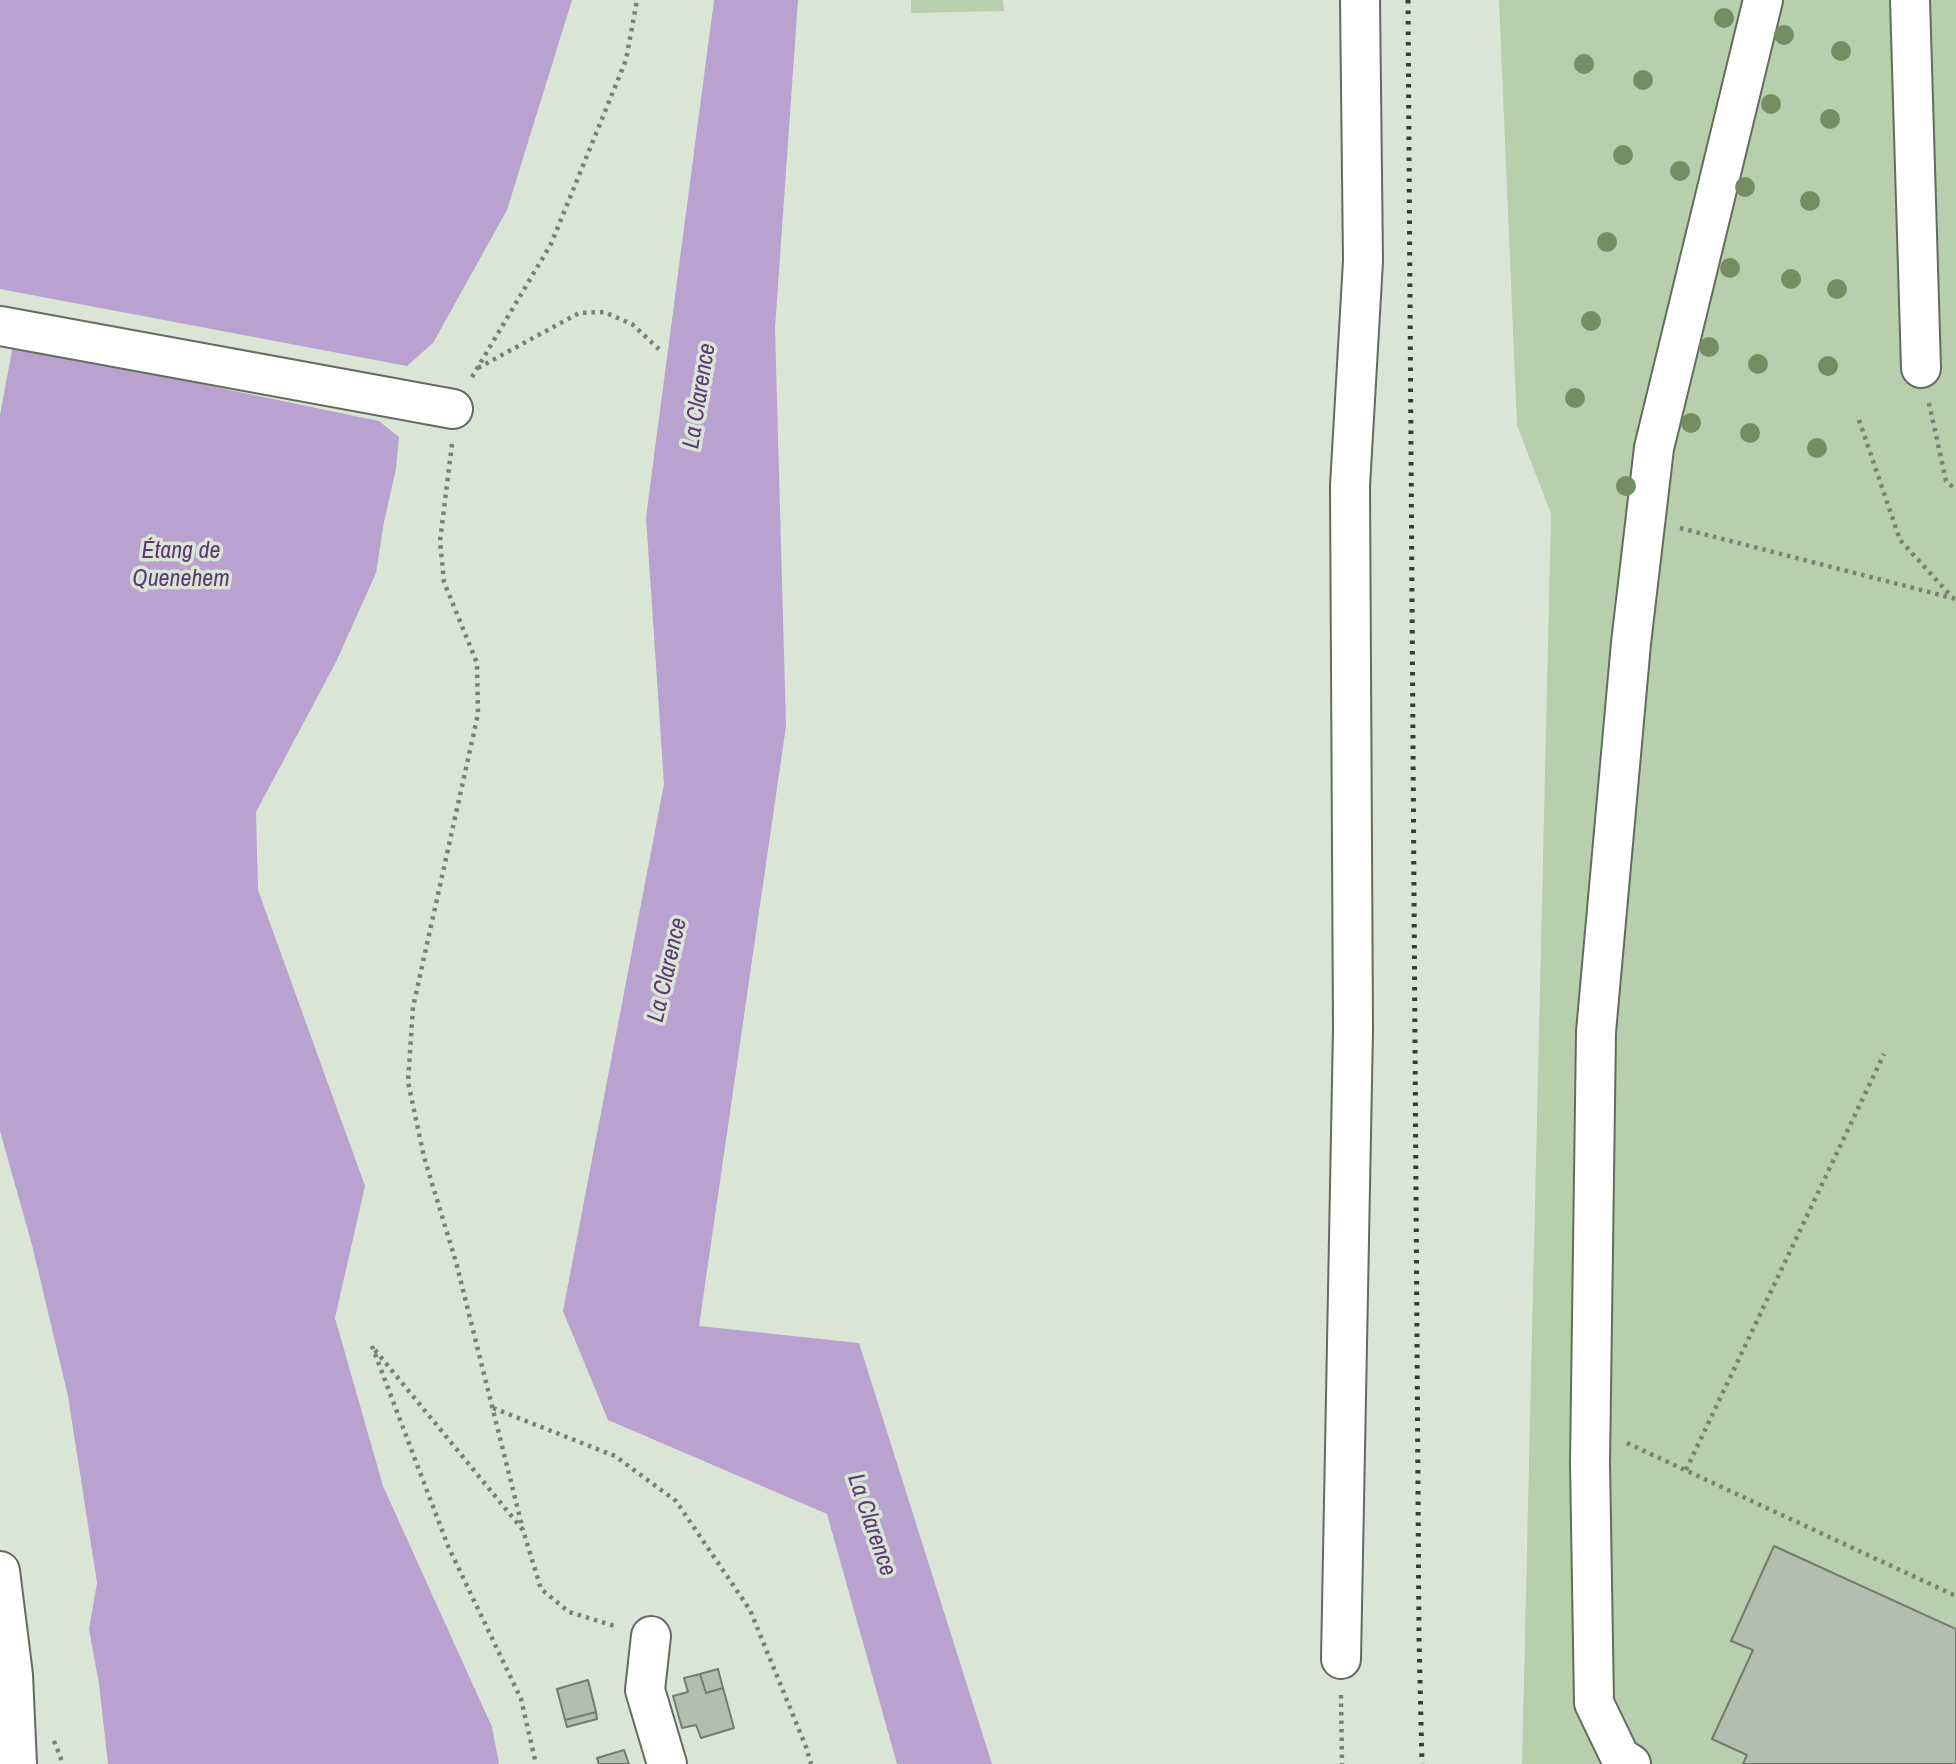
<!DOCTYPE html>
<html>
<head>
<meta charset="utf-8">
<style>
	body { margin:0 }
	canvas { display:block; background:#dbe5d6 }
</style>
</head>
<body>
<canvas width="1956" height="1764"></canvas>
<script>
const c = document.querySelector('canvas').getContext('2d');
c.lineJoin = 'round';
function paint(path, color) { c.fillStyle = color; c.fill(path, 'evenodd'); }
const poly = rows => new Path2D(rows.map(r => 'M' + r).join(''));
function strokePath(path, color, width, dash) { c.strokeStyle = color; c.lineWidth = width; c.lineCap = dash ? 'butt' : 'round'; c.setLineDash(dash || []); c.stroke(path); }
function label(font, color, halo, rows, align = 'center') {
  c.font = font + ' "Archivo Narrow",sans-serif'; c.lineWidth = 7; c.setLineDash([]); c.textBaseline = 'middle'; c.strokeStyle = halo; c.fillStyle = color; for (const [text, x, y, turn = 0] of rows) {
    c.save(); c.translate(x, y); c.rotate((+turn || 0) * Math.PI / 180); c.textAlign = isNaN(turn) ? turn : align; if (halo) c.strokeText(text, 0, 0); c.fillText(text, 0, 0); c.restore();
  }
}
const green = poly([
	[911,0,1003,0,1004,11,911,13],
	[1499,0,1956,0,1956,1764,1522,1764,1551,514,1517,425]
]);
const water = poly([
	[0,0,572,0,507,210,433,343,407,366,0,289],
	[714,0,798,0,775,328,786,726,699,1326,859,1343,992,1764,897,1764,827,1514,608,1420,563,1311,664,784,646,517],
	[13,345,379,421,399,437,396,469,384,522,376,573,336,662,256,812,258,890,365,1186,335,1318,383,1486,492,1727,499,1764,108,1764,99,1684,89,1629,97,1583,68,1396,32,1245,0,1131,0,415]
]);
const building = poly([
	[1774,1546,1956,1629,1956,1764,1743,1764,1747,1755,1712,1739,1753,1650,1731,1641,1774,1546],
	[718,1669,723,1688,706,1693,700,1674,718,1669],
	[700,1674,706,1693,723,1688,734,1728,701,1738,696,1725,682,1728,673,1696,688,1692,684,1678,700,1674],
	[588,1680,596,1712,565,1720,557,1689,588,1680],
	[596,1712,597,1719,567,1727,565,1720,596,1712],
	[624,1750,629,1764,599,1764,597,1758,624,1750]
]);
const path = poly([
	[478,368,579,313,604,312,632,324,661,351],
	[472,377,551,244,626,60,637,0],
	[1929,403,1946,481,1956,490],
	[1859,420,1900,540,1952,597],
	[452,444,440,541,444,582,477,663,478,714,413,1007,408,1082,424,1157,456,1262,523,1530],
	[1680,528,1956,599],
	[372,1346,448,1546,521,1699,536,1764],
	[375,1350,523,1530,541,1589,569,1612,615,1626],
	[493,1408,615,1456,676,1501,750,1610,806,1747,811,1764],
	[1627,1443,1956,1596],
	[1686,1470,1884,1054],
	[1341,1695,1342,1764],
	[54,1741,63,1764]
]);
const minor = poly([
	[1910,0,1921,368],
	[0,326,453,409],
	[0,1571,13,1675,17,1764],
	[651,1636,645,1690,667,1764],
	[1341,1659,1353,1029,1350,486,1363,261,1360,0],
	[1631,1764,1620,1757,1594,1703,1590,1463,1596,1032,1631,643,1654,448,1763,0]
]);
const rail = poly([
	[1408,0,1419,1638,1422,1764]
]);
const trees = [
	[1724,18],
	[1784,35],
	[1841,51],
	[1584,64],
	[1643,80],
	[1771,104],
	[1830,119],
	[1623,155],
	[1680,171],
	[1745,187],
	[1810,201],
	[1607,242],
	[1730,268],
	[1791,279],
	[1837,289],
	[1591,321],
	[1709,347],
	[1758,364],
	[1828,366],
	[1575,398],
	[1691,423],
	[1750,433],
	[1817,448],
	[1626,486]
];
const waterNames = [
	["La Clarence",700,396,-81],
	["Étang de",181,552],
	["Quenehem",181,580],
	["La Clarence",668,970,-77],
	["La Clarence",871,1525,71]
];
paint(green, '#b7cfac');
paint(water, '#b9a2cf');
paint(building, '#b4beaf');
strokePath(building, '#737d6f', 2);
strokePath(minor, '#636c5f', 42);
strokePath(path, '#7a8177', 4.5, [3.5, 5]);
strokePath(minor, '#fff', 38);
strokePath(rail, '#383c35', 5, [3.5, 7]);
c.fillStyle = '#748d62';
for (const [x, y] of trees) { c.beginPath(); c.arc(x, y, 10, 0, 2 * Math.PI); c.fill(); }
label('italic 24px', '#5a3a74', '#dbe5d6', waterNames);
</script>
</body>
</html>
